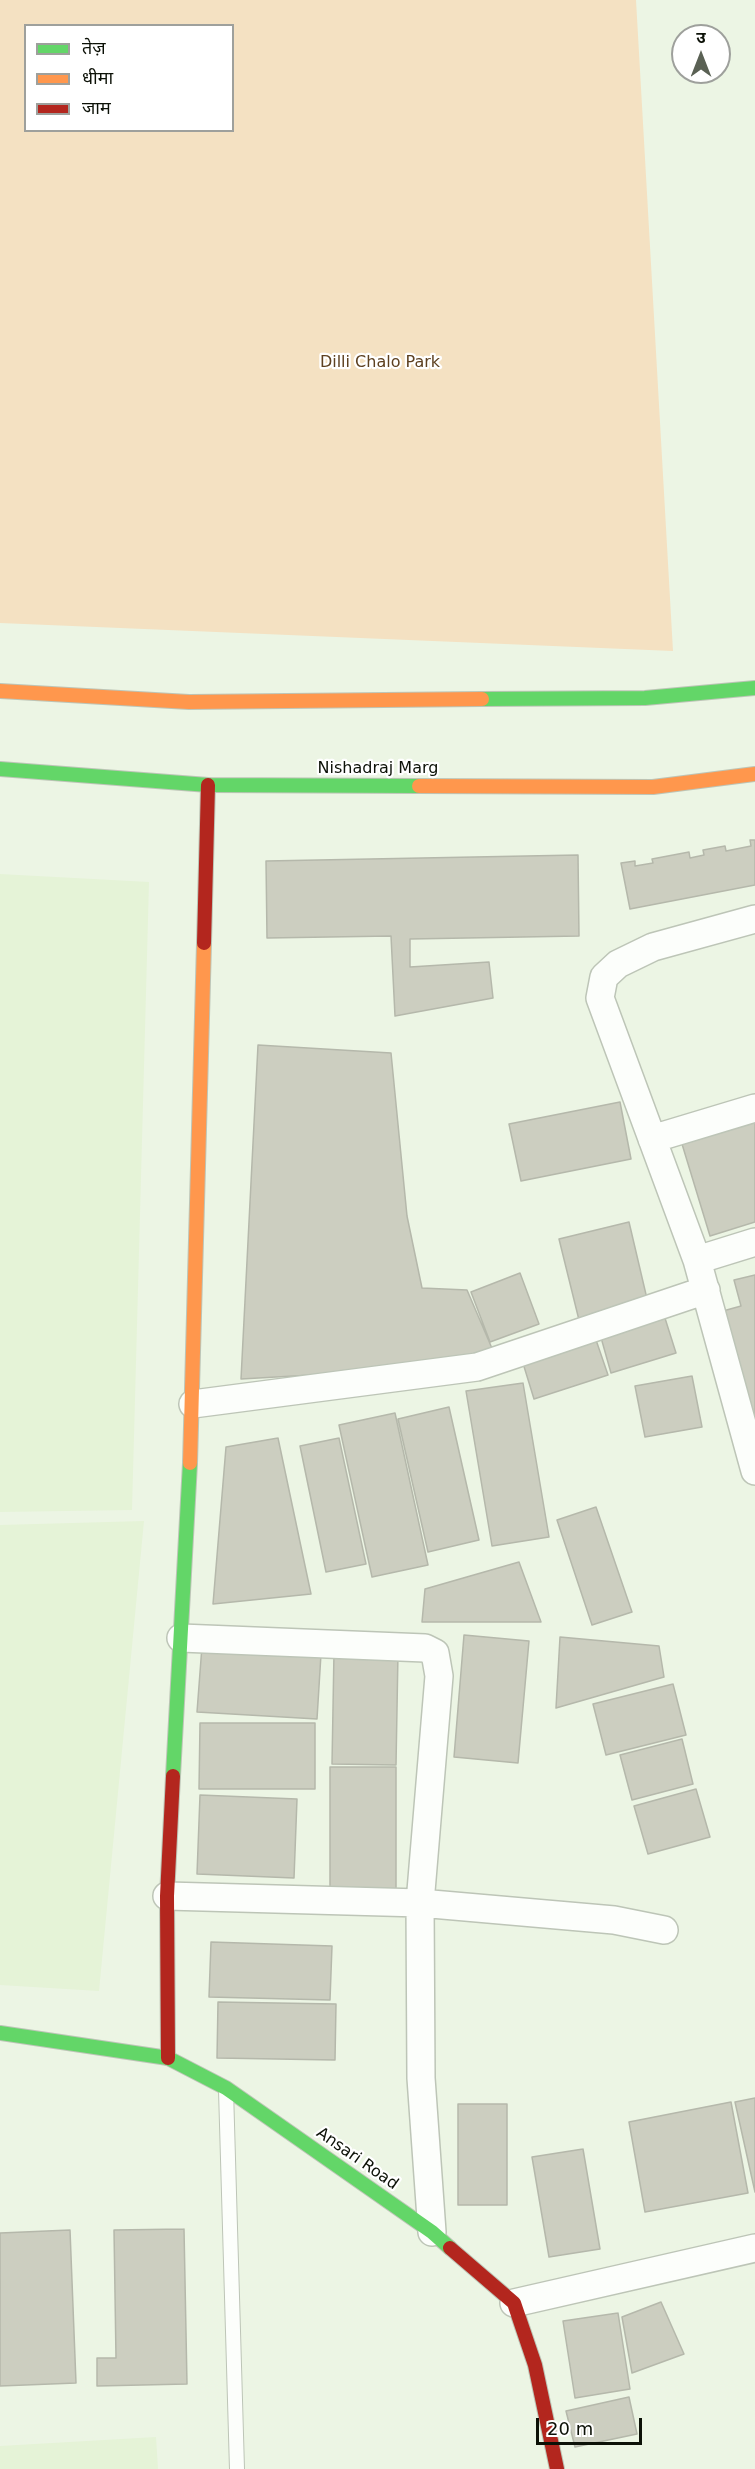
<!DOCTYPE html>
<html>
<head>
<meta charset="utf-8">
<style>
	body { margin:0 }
	#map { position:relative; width:755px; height:2469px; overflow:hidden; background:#ecf5e4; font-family:"DejaVu Sans","Noto Sans Devanagari",sans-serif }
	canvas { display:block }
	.legend { position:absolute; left:24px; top:24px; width:210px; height:108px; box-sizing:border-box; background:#fff; border:2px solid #9ea09c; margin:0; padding:8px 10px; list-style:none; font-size:18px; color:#0c1107 }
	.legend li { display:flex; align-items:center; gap:12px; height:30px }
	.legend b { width:30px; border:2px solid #9ea09c }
	.north { position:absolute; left:671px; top:24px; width:60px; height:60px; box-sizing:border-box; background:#fff; border:2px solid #9ea09c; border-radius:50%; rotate:0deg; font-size:16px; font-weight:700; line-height:24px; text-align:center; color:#0c1107 }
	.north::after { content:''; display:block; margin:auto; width:21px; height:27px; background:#5a6154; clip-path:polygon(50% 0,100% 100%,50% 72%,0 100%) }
	.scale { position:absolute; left:536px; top:2418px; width:106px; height:27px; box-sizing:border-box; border:3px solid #0c1107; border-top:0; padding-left:8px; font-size:18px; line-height:21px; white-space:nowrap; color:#0c1107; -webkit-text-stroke:4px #fff; paint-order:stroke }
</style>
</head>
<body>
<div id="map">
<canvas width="755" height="2469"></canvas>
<ul class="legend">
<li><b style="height:8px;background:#63d668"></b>तेज़</li>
<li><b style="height:8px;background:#ff974d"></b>धीमा</li>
<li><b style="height:8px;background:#b3261e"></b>जाम</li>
</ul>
<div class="north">उ</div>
<div class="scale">20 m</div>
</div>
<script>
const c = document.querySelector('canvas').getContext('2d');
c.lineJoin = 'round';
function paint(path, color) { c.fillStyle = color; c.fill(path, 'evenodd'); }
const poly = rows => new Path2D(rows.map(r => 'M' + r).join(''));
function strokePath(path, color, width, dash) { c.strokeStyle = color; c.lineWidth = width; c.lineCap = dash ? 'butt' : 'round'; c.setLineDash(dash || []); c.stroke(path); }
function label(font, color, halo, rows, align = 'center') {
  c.font = font + ' "DejaVu Sans",sans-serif'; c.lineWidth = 4.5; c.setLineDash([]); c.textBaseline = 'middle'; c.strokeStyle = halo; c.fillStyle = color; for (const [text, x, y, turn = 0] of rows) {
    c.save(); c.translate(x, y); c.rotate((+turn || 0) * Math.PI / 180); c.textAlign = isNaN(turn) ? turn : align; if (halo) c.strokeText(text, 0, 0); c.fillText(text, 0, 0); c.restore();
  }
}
const built = poly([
	[0,874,149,882,132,1510,0,1512],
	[144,1521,99,1991,0,1985,0,1525],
	[156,2437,158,2469,0,2469,0,2446]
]);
const green = poly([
	[0,0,636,0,673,651,0,623],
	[26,26,232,26,232,130,26,130]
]);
const building = poly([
	[750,840,755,840,755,885,630,909,621,863,635,861,635,866,653,863,652,859,689,852,690,858,704,855,703,850,725,846,726,851,751,846,750,840],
	[578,855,579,936,410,939,410,967,489,962,493,998,395,1016,391,936,267,938,266,861,578,855],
	[258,1045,391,1053,407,1216,422,1288,467,1290,494,1353,399,1370,241,1379,258,1045],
	[620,1102,631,1159,521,1181,509,1124,620,1102],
	[755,1122,755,1222,710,1236,682,1144,755,1122],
	[629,1222,648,1303,579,1320,559,1239,629,1222],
	[520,1273,539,1324,490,1342,471,1292,520,1273],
	[755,1275,755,1438,723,1311,741,1306,734,1280,755,1275],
	[664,1315,676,1353,611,1373,600,1334,664,1315],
	[595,1337,608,1375,534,1399,522,1360,595,1337],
	[692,1376,702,1427,645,1437,635,1386,692,1376],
	[523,1383,549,1537,492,1546,466,1391,523,1383],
	[449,1407,479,1540,428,1552,398,1419,449,1407],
	[395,1413,428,1565,372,1577,339,1425,395,1413],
	[278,1438,311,1594,213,1604,226,1447,278,1438],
	[339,1438,366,1564,326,1572,300,1446,339,1438],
	[596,1507,632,1612,592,1625,557,1520,596,1507],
	[519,1562,541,1622,422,1622,425,1589,519,1562],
	[464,1635,529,1641,518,1763,454,1757,464,1635],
	[560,1637,659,1646,664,1677,556,1708,560,1637],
	[202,1646,321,1654,317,1719,197,1712,202,1646],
	[334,1652,398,1653,396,1765,332,1764,334,1652],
	[673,1684,686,1735,606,1755,593,1704,673,1684],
	[200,1723,315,1723,315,1789,199,1789,200,1723],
	[682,1739,693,1784,632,1800,620,1755,682,1739],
	[330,1767,396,1767,396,1889,330,1889,330,1767],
	[696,1789,710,1837,648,1854,634,1806,696,1789],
	[200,1795,297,1799,294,1878,197,1874,200,1795],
	[211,1942,332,1946,330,2000,209,1997,211,1942],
	[218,2002,336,2004,335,2060,217,2058,218,2002],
	[755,2098,755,2192,735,2102,755,2098],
	[731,2102,748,2193,645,2212,629,2122,731,2102],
	[458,2104,507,2104,507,2205,458,2205,458,2104],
	[583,2149,600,2249,549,2257,532,2157,583,2149],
	[184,2229,187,2384,97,2386,97,2358,116,2358,114,2230,184,2229],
	[70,2230,76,2383,0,2386,0,2233,70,2230],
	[661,2302,684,2354,632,2373,622,2317,661,2302],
	[618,2313,630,2389,575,2398,563,2321,618,2313],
	[629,2397,637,2434,575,2447,566,2411,629,2397]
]);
const lane = poly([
	[226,2090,237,2469]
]);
const street = poly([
	[755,919,653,947,618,964,604,977,600,998,697,1260,755,1471],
	[652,1139,755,1108],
	[697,1260,755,1242],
	[193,1404,477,1367,706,1290],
	[181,1638,425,1648,435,1653,439,1676,420,1903,421,2078,432,2232],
	[167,1896,420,1903,614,1920,664,1930],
	[514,2303,755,2248]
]);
const fast = poly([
	[482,699,645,698,755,688],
	[0,769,208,785,419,786],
	[173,1776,190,1463],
	[0,2033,168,2058,226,2088,432,2232,450,2248]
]);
const slow = poly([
	[0,691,189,702,482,699],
	[419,786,653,787,755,774],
	[190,1463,204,943]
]);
const jam = poly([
	[204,943,208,785],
	[168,2058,167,1896,173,1776],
	[450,2248,514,2303,535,2365,557,2469]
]);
const parkNames = [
	["Dilli Chalo Park",380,363]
];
const streetNames = [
	["Nishadraj Marg",378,769],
	["Ansari Road",357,2159,35]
];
paint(built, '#e5f3d7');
paint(green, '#f4e1c2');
paint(building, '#cccec0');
strokePath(building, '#b5b8ab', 1.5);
strokePath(lane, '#bdc5b7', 16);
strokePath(street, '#bdc5b7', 30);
strokePath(fast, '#bdc5b7', 16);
strokePath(slow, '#bdc5b7', 16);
strokePath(jam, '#bdc5b7', 16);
strokePath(lane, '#fcfefb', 14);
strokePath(street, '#fcfefb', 27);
strokePath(fast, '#63d668', 14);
strokePath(slow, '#ff974d', 14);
strokePath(jam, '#b3261e', 14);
label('16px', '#5d4020', '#fff', parkNames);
label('16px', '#0c1107', '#fff', streetNames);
</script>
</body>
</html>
